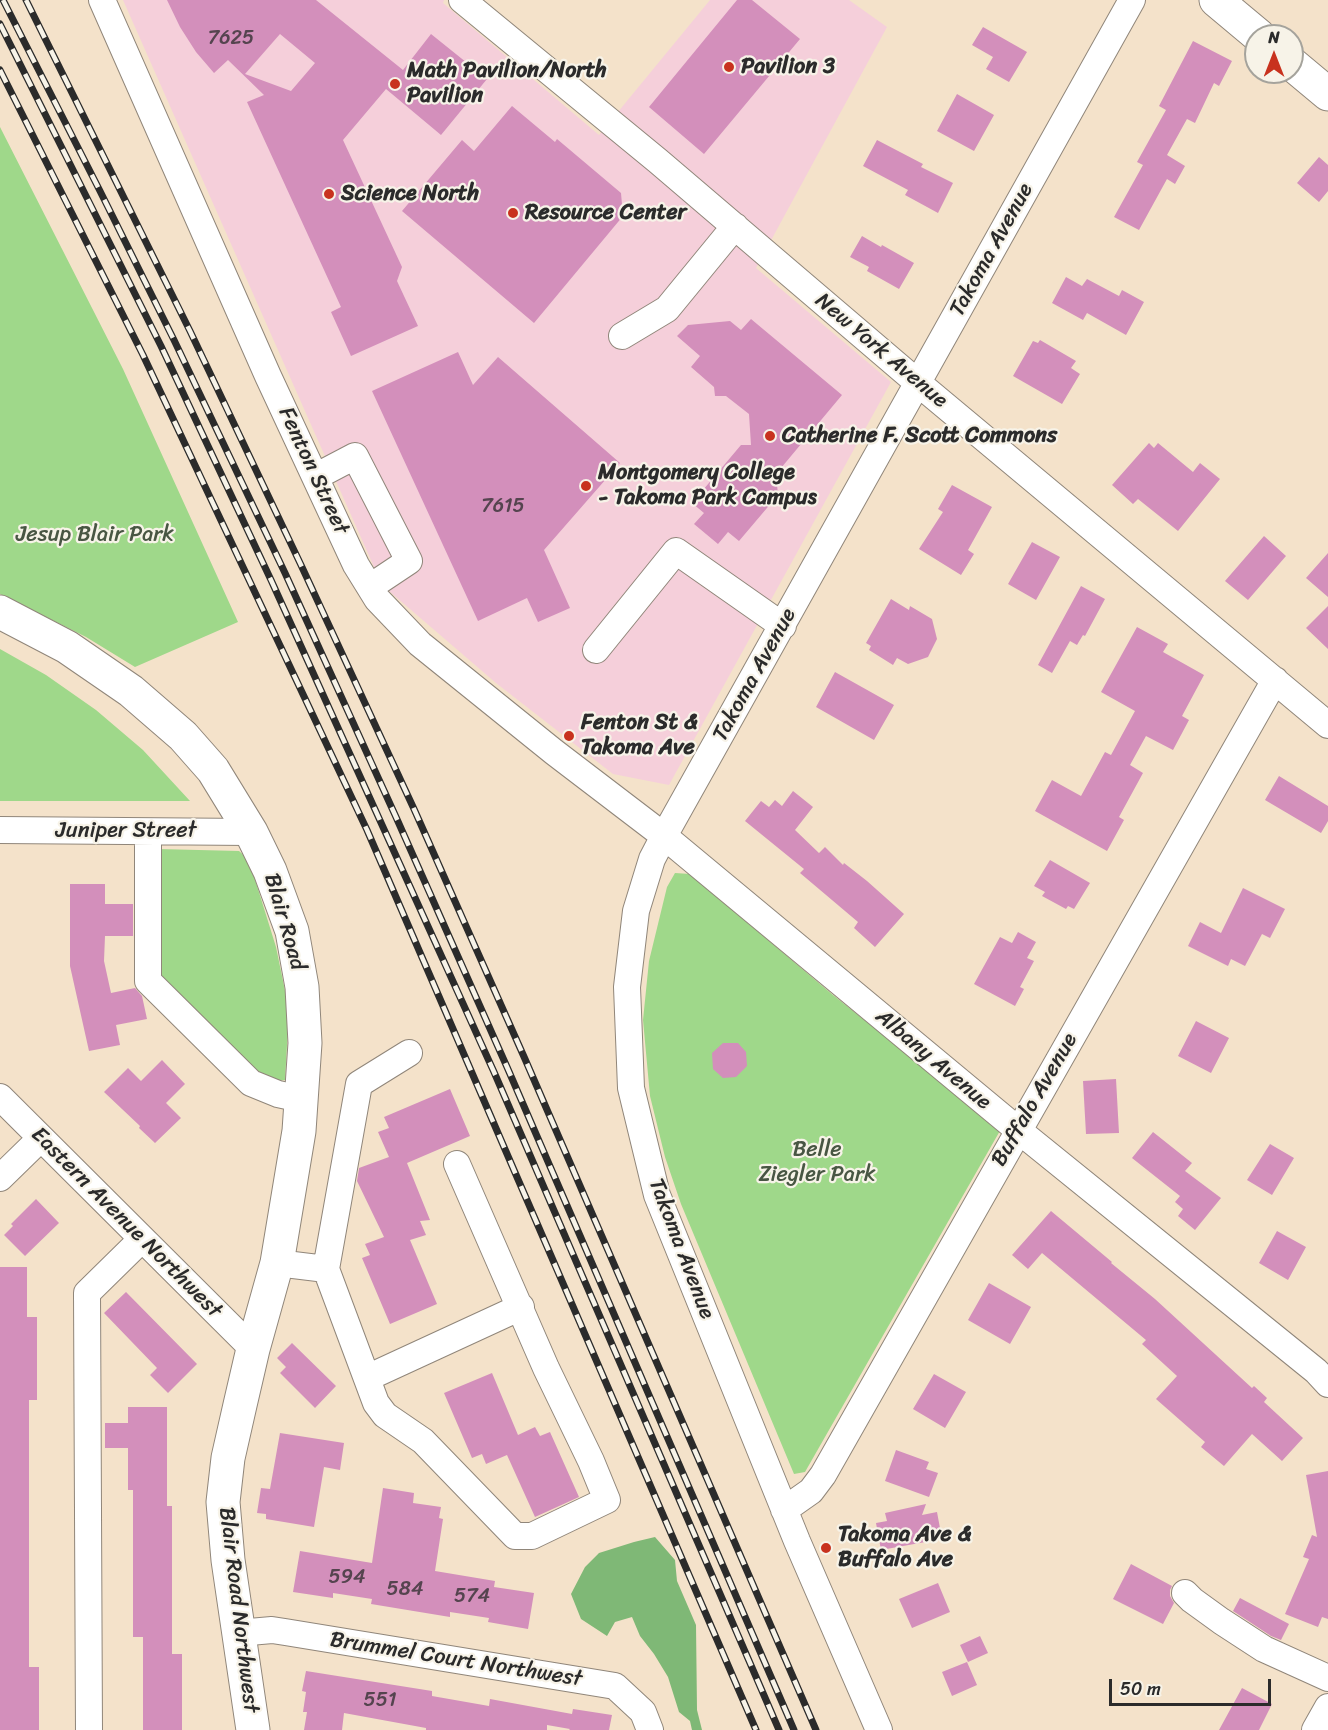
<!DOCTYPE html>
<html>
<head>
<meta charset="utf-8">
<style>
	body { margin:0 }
	#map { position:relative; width:1328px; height:1730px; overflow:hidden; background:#f4e2ca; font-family:Sriracha,sans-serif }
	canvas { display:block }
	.north { position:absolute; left:1244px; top:24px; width:60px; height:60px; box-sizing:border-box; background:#f7f3e8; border:2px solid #a5a39c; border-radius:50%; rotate:0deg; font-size:16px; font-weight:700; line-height:24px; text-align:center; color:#2b2b2b }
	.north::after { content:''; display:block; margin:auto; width:21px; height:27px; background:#c8321e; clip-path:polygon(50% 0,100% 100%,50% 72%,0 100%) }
	.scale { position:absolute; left:1109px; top:1679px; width:162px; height:27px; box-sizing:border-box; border:3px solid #2b2b2b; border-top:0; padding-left:8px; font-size:18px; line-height:21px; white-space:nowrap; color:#2b2b2b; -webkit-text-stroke:4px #f7f3e8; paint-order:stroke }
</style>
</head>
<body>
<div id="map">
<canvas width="1328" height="1730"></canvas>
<div class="north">N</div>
<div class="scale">50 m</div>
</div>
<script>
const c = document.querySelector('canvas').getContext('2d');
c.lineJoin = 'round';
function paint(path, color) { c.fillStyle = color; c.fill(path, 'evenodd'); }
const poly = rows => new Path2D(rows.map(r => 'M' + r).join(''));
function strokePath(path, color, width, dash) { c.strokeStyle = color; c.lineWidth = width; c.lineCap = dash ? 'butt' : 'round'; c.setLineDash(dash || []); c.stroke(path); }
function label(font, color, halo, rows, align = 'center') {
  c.font = font + ' Sriracha,sans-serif'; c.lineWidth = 4.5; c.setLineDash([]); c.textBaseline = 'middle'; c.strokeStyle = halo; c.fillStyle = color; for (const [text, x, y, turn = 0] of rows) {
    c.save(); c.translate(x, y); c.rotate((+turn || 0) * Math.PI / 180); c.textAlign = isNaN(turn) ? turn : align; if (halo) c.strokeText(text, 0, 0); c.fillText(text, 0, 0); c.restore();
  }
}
const built = poly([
	[123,0,444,0,443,3,599,135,710,0,849,0,887,27,756,268,891,382,669,785,613,774,496,683,382,585]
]);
const green = poly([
	[0,127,123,369,238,622,135,667,86,637,0,594],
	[0,649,46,675,96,710,143,750,190,801,0,801],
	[158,849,239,851,249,860,276,947,289,1010,285,1080,269,1082,247,1067,161,982],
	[675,873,690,874,833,995,1001,1129,805,1472,794,1474,681,1204,665,1157,650,1096,643,1020,649,961,667,887]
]);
const forest = poly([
	[655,1537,675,1560,677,1581,696,1625,697,1710,702,1730,692,1730,690,1721,679,1712,668,1677,654,1654,640,1636,632,1617,615,1622,607,1636,581,1619,571,1594,585,1567,599,1553,634,1542]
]);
const building = poly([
	[167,0,316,0,403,70,431,34,487,79,441,135,386,89,343,140,402,267,397,281,418,326,351,356,331,312,341,307,247,102,264,95,228,60,214,73,196,52,180,27],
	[280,34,315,63,291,91,245,74],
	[737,0,752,0,800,39,704,154,649,107],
	[983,27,1027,52,1009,82,986,69,993,57,972,45],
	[1193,41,1232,61,1219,86,1214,83,1195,123,1187,119,1167,155,1185,166,1175,184,1167,179,1139,230,1114,217,1143,165,1137,162,1166,110,1159,106],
	[957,94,994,115,974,151,937,131],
	[512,106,555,142,557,139,621,193,623,216,534,323,402,211,462,140,474,151],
	[877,140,923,164,921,167,953,183,938,213,905,195,908,190,863,166],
	[1319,157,1328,165,1328,191,1319,202,1297,183],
	[862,236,881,247,882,245,914,263,899,289,867,271,869,267,850,257],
	[1066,277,1082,286,1087,279,1119,296,1122,290,1144,302,1126,335,1087,313,1083,320,1052,303],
	[751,319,842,395,776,474,778,495,739,541,728,532,718,544,694,524,704,513,692,503,741,445,751,445,749,414,726,396,715,396,714,387,691,367,700,356,677,336,688,325,730,321,741,330],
	[1040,340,1076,361,1071,368,1080,374,1062,404,1013,376,1033,341,1038,343],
	[458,352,473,385,498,357,620,463,544,550,570,608,538,622,527,598,478,621,372,391],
	[1149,443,1154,448,1158,443,1193,472,1200,463,1220,479,1178,531,1138,499,1133,504,1112,485],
	[952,485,992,507,968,550,974,554,961,575,919,549,943,512,938,509],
	[1264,536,1286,556,1248,600,1225,581],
	[1032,542,1060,557,1036,600,1008,584],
	[1328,553,1328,597,1306,578],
	[1081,586,1105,599,1085,636,1083,635,1077,645,1070,641,1052,673,1038,665],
	[891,599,909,610,910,606,932,619,937,639,928,657,908,664,897,658,893,665,869,650,871,646,866,643],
	[1328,606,1328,649,1306,628],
	[1137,627,1168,644,1163,652,1204,675,1182,716,1189,720,1173,750,1146,736,1130,765,1143,773,1119,817,1124,820,1107,851,1035,811,1052,780,1081,796,1105,752,1111,755,1135,711,1101,692],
	[835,672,894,705,874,740,816,707],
	[1279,776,1328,806,1328,821,1321,833,1265,800],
	[793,791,813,807,795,830,819,853,825,847,843,865,844,863,867,881,904,914,875,947,854,928,858,922,800,873,804,869,745,821,761,801,769,807,775,800,782,806],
	[1050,860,1090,883,1074,909,1068,906,1066,909,1042,896,1045,892,1034,886],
	[70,884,105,884,105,904,133,904,133,936,105,936,104,961,111,993,135,988,142,996,147,1019,116,1025,120,1045,89,1051,70,966],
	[1243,888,1285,909,1270,938,1262,934,1245,966,1231,959,1228,966,1188,946,1200,922,1221,933],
	[1018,932,1036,942,1027,958,1034,961,1020,987,1024,989,1015,1006,974,984,1000,937,1012,943],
	[1196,1021,1229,1038,1211,1073,1178,1056],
	[723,1043,738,1043,746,1052,747,1066,736,1077,723,1078,713,1069,712,1053],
	[162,1060,185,1084,166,1103,181,1118,155,1143,139,1128,140,1126,104,1092,128,1068,141,1081],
	[1116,1079,1119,1133,1086,1134,1083,1081],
	[450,1089,470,1136,407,1163,430,1220,420,1221,426,1235,410,1240,437,1304,390,1324,362,1258,370,1255,365,1244,384,1237,357,1181,359,1168,389,1157,378,1132,389,1128,384,1117],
	[1153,1132,1192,1163,1185,1171,1221,1198,1195,1230,1178,1216,1183,1209,1175,1202,1180,1196,1132,1158],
	[1270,1144,1294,1158,1272,1195,1247,1180],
	[36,1199,59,1223,25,1256,4,1235,13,1226,11,1224],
	[1051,1211,1112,1262,1111,1263,1155,1299,1252,1388,1254,1386,1267,1398,1264,1402,1303,1438,1282,1461,1252,1434,1224,1466,1201,1447,1205,1442,1156,1399,1177,1376,1142,1344,1146,1340,1042,1253,1028,1269,1012,1255],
	[1277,1231,1306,1247,1288,1280,1259,1263],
	[0,1267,27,1267,27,1317,37,1317,37,1400,29,1400,29,1667,39,1667,39,1730,0,1730],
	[989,1283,1031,1307,1010,1344,968,1320],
	[126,1292,197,1364,168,1393,150,1375,157,1368,104,1313],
	[292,1343,336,1386,315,1408,280,1373,286,1367,277,1358],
	[492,1373,518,1435,535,1427,540,1436,550,1432,579,1497,535,1517,507,1455,486,1464,482,1454,472,1458,444,1393],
	[934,1374,966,1392,945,1428,913,1409],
	[128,1407,167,1407,167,1506,172,1506,172,1654,182,1654,182,1730,143,1730,143,1637,133,1637,133,1490,128,1490,128,1448,105,1448,105,1423,128,1423],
	[280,1433,344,1443,340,1470,324,1467,314,1527,266,1519,266,1514,257,1513,261,1488,270,1489],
	[896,1450,929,1462,926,1469,938,1473,929,1497,885,1481],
	[1328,1471,1328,1619,1322,1617,1318,1627,1285,1614,1309,1559,1303,1557,1312,1535,1317,1537,1306,1475],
	[383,1488,414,1493,413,1503,441,1507,439,1518,443,1519,435,1571,495,1581,494,1587,534,1593,528,1629,488,1622,489,1618,450,1612,450,1617,371,1604,372,1599,333,1593,333,1598,293,1592,300,1551,372,1563],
	[926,1504,922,1515,937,1512,942,1539,881,1550,876,1523,887,1521,885,1513],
	[1131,1564,1172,1586,1170,1590,1170,1596,1174,1603,1163,1624,1113,1599],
	[938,1583,950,1612,912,1628,899,1599],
	[1240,1598,1289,1624,1281,1640,1271,1636,1233,1611],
	[980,1636,988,1653,968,1662,960,1645],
	[967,1662,977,1685,952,1696,942,1672],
	[306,1671,432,1691,432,1696,489,1706,490,1699,572,1714,573,1709,612,1715,609,1730,569,1730,570,1729,547,1725,547,1730,426,1730,426,1728,344,1713,342,1730,304,1730,307,1712,303,1712,306,1692,302,1691],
	[1242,1688,1272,1704,1259,1730,1219,1730]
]);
const minor = poly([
	[102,0,268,376,356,565,377,599,420,644,554,752,664,836,1018,1130,1316,1371,1328,1384],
	[462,0,658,161,918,383,1328,725],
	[622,336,667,309,735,226],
	[315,477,355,456,409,561,370,587],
	[596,650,676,551,783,626],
	[0,830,251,832],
	[148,832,148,981,251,1083,278,1094,301,1099],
	[0,1097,253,1349],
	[0,1178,41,1138],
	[277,1263,326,1269,359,1084,409,1053],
	[326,1269,376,1403,385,1415,423,1441,515,1536,532,1536,607,1500,591,1461,546,1368,457,1164],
	[367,1378,521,1307],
	[784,1510,811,1491,823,1475,1275,680],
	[1185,1593,1192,1600,1221,1621,1264,1649,1328,1678],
	[238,1633,272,1630,285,1632,615,1686,643,1712,650,1730],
	[89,1730,87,1293,142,1239],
	[879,1730,797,1541,657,1195,631,1088,627,987,636,911,652,859,664,836,1132,0],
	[1315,1730,1328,1707]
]);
const major = poly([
	[1216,0,1259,36],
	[1292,64,1328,94],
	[0,612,67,647,131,691,183,736,213,770,251,832,270,871,292,931,302,987,305,1043,299,1131,277,1263,253,1349,240,1405,228,1458,223,1502,228,1560,253,1730]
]);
const rail = poly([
	[3,0,100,191,174,340,285,573,396,817,507,1067,794,1730],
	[26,0,190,331,301,565,414,809,525,1059,816,1730],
	[0,24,161,346,271,580,494,1072,779,1730],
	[0,70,143,355,367,830,756,1730]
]);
const markers = [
	[729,67,6,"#c8321e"],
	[395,84,6,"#c8321e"],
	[329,194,6,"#c8321e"],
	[513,213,6,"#c8321e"],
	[770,436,6,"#c8321e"],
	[586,486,6,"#c8321e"],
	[569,736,6,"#c8321e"],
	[826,1548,6,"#c8321e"]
];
const numberNames = [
	["7625",231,39],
	["7615",503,507],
	["594",347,1578],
	["584",405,1590],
	["574",472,1597],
	["551",380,1701]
];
const poiNames = [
	["Pavilion 3",741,67],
	["Math Pavilion/North",407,71],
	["Pavilion",407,96],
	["Science North",341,194],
	["Resource Center",525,213],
	["Catherine F. Scott Commons",782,436],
	["Montgomery College",598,473],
	["- Takoma Park Campus",598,498],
	["Fenton St &",581,723],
	["Takoma Ave",581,748],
	["Takoma Ave &",838,1535],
	["Buffalo Ave",838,1560]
];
const streetNames = [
	["Takoma Avenue",992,250,-61],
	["New York Avenue",881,351,40],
	["Fenton Street",313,471,65],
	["Takoma Avenue",755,675,-61],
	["Juniper Street",126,831],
	["Blair Road",284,922,74],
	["Albany Avenue",933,1060,40],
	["Buffalo Avenue",1035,1100,-60],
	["Eastern Avenue Northwest",126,1223,45],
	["Takoma Avenue",681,1249,69],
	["Blair Road Northwest",238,1610,83],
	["Brummel Court Northwest",456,1660,9]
];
const parkNames = [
	["Jesup Blair Park",95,535],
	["Belle",817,1150],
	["Ziegler Park",817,1175]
];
paint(built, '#f5cfda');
paint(green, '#9fd88a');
paint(forest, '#7fb876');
paint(building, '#d38fbb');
strokePath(minor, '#90867a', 28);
strokePath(major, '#90867a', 35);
strokePath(minor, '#fff', 26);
strokePath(major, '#fff', 33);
strokePath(rail, '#2b2b2b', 7);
strokePath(rail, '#f7f3e8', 4.5, [14]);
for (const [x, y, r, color] of markers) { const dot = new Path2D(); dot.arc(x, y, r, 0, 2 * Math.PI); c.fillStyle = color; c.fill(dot); strokePath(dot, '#f7f3e8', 2); }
label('20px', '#55444f', null, numberNames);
label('bold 22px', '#2b2b2b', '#f7f3e8', poiNames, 'left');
label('22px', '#2b2b2b', '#f7f3e8', streetNames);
label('22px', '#485643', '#f7f3e8', parkNames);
</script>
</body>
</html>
